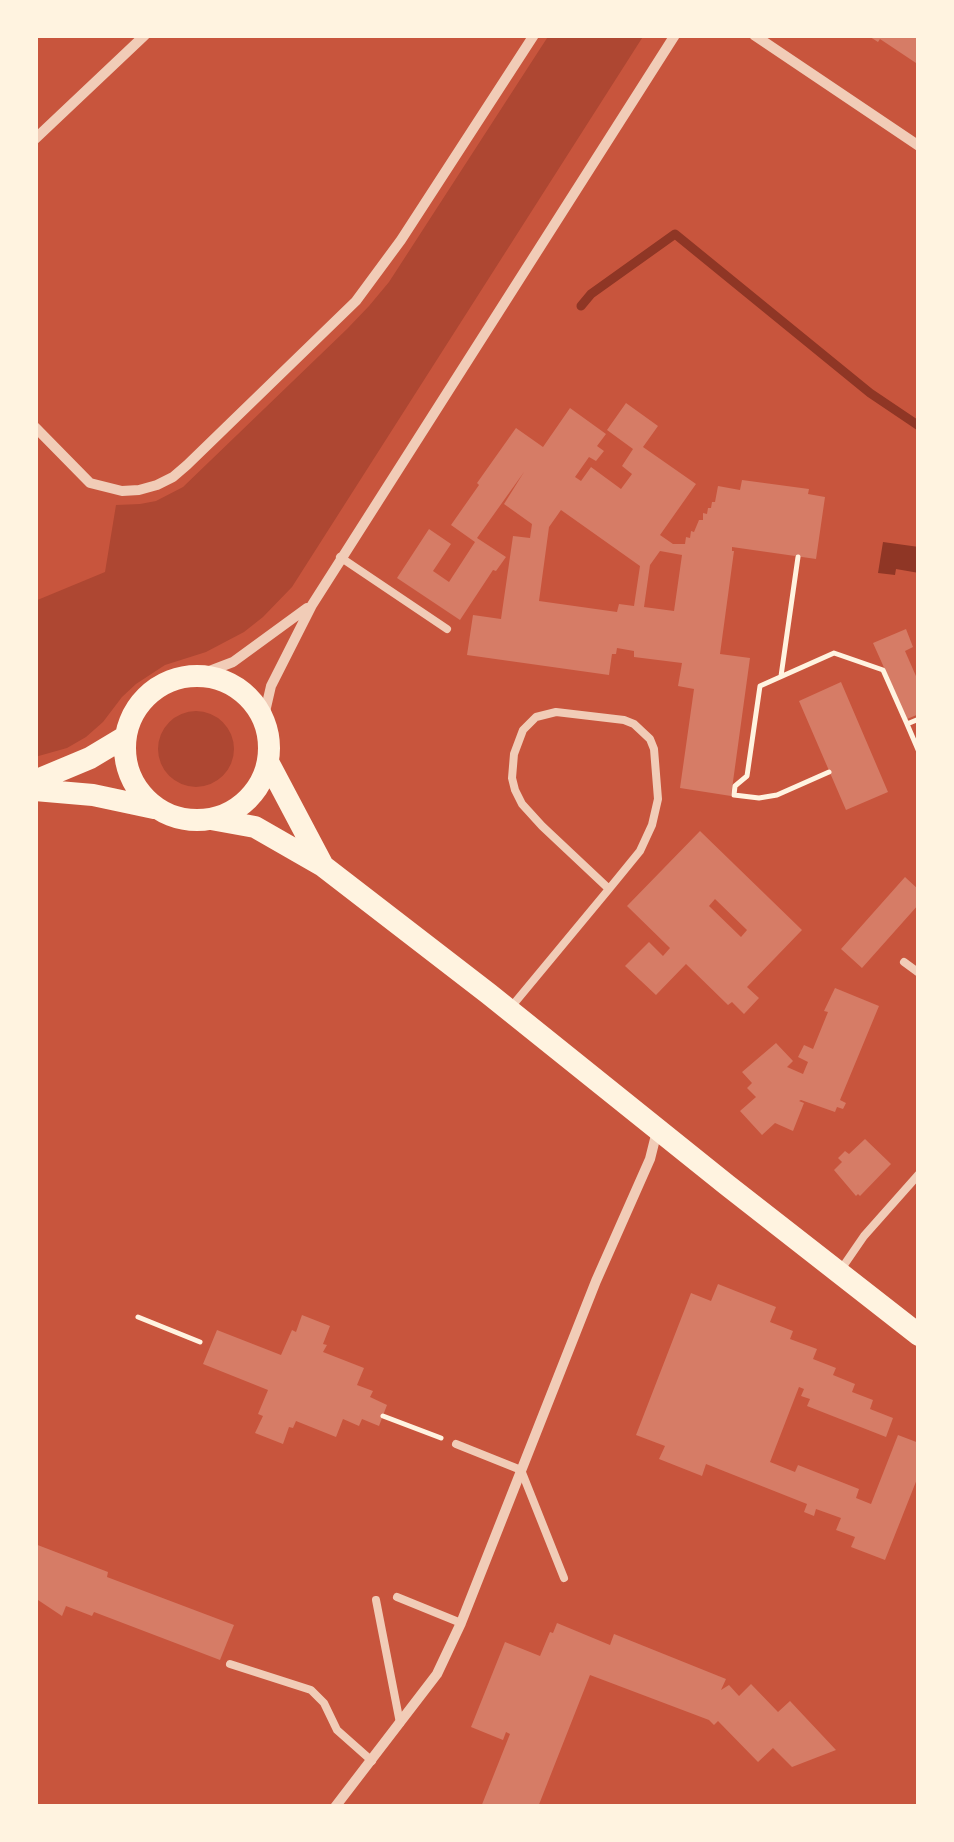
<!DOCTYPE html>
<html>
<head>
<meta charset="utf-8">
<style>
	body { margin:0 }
	#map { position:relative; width:954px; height:1842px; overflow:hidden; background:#c8553d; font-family:Quicksand,sans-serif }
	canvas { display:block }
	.frame { position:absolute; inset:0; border:38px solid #fff3e0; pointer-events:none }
</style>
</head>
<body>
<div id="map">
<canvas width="954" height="1842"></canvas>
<div class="frame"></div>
</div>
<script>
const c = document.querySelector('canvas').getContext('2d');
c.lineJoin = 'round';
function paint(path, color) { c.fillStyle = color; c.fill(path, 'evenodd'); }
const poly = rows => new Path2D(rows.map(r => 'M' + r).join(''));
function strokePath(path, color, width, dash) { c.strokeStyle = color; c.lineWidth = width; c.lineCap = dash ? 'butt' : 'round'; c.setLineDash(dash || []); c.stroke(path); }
const green = poly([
	[549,35,644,35,292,587,263,617,244,632,206,652,165,665,136,684,122,697,103,722,86,737,67,748,35,757,35,601,105,572,116,505,140,504,156,501,183,487,347,329,369,306,389,282],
	'158 749a38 38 0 1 1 76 0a38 38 0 1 1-76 0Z'
]);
const water = poly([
	[883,542,919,547,919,573,896,569,895,575,878,573]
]);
const stream = poly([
	[581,306,591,294,675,234,870,393,919,426]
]);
const building = poly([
	[867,35,919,35,919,65,880,39,878,42],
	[626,403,658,426,643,447,696,484,660,535,673,544,685,544,686,537,690,538,691,531,694,532,699,520,703,520,703,513,707,514,708,508,711,508,712,502,715,502,718,486,740,490,742,480,809,489,808,494,825,497,816,559,732,547,732,551,734,551,720,654,750,658,731,796,680,788,694,689,678,686,682,663,634,657,634,651,617,648,616,654,612,654,609,675,467,655,473,615,501,619,513,536,530,538,532,524,504,504,524,472,477,538,506,557,496,571,493,570,460,620,397,578,429,529,451,544,433,571,449,582,475,542,451,525,479,485,477,483,516,428,543,447,570,408,606,434,597,446,604,451,596,461,589,457,575,477,581,481,591,467,621,489,632,474,622,466,633,449,607,430],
	[561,510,640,566,634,606,619,604,617,612,539,601,549,527],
	[660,551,682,555,674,611,644,607,650,565],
	[906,629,913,647,905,651,919,683,919,714,907,719,873,643],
	[841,682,888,792,846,810,799,701],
	[700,831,802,930,747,987,759,998,744,1014,732,1002,728,1005,686,964,656,995,625,966,649,942,663,956,670,948,627,906],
	[715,899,747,930,741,937,709,906],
	[905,877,919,890,919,904,862,968,841,949],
	[835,988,879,1006,840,1100,846,1103,843,1109,837,1107,835,1112,801,1100,799,1101,804,1103,793,1131,775,1123,762,1135,740,1111,756,1097,747,1088,752,1083,742,1072,776,1043,793,1061,787,1067,803,1074,808,1062,798,1057,804,1045,813,1049,828,1012,824,1011],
	[865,1139,891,1164,860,1196,858,1194,856,1196,834,1170,842,1162,838,1158,845,1151,849,1154],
	[718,1284,776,1307,770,1322,793,1331,790,1339,817,1349,813,1359,836,1368,833,1375,855,1384,852,1392,873,1400,870,1409,893,1418,886,1437,807,1406,810,1399,801,1396,804,1389,799,1387,770,1462,795,1472,798,1465,859,1489,856,1498,871,1504,898,1435,919,1443,919,1474,885,1560,851,1547,855,1537,836,1530,841,1518,816,1509,814,1516,804,1512,807,1504,706,1464,702,1476,659,1459,665,1446,636,1435,691,1293,711,1301],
	[302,1315,330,1326,323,1344,327,1345,323,1352,364,1368,357,1385,373,1391,370,1397,387,1405,379,1426,362,1419,359,1426,343,1419,336,1437,296,1421,293,1428,289,1427,283,1444,255,1433,263,1416,258,1414,268,1390,203,1364,217,1330,281,1355,292,1330,296,1332],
	[35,1544,108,1572,107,1577,234,1625,220,1660,94,1612,92,1616,66,1606,62,1616,35,1598],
	[557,1623,610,1645,614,1634,726,1679,721,1690,729,1685,739,1696,751,1684,778,1712,790,1701,836,1750,792,1767,773,1748,758,1762,718,1721,714,1725,709,1720,590,1675,538,1807,481,1807,510,1734,506,1732,503,1740,471,1727,505,1642,540,1656,550,1632,553,1633]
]);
const path = poly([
	[781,676,798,557],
	[919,719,907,724,919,752],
	[829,772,777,795,759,798,734,795,735,786,747,776,760,686,834,653,883,670,907,724],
	[138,1317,200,1342],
	[383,1416,441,1438]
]);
const service = poly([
	[340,557,447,629],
	[904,962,919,973],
	[512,1006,609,889,640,851,652,825,658,799,654,749,650,739,634,724,624,720,556,712,536,717,523,730,514,754,512,778,515,790,522,804,542,826,609,889],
	[842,1268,864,1236,919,1174],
	[456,1444,521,1470,564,1578],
	[397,1597,461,1623],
	[376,1600,400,1723],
	[230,1664,311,1690,324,1703,337,1730,372,1761]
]);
const minor = poly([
	[754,35,919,146],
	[35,139,145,35],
	[35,427,90,483,122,491,139,490,157,485,173,477,187,465,356,301,401,240,534,35],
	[199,675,233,662,307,608],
	[265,725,265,712,271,686,312,605,675,35],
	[335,1807,437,1674,461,1623,596,1281,650,1159,657,1131]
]);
const primary = poly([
	'125 748a72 72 0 1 1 144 0a72 72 0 1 1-144 0Z',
	[268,762,323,866],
	[35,781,90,758,125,737],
	[35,790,93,795,154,808],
	[211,819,255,827,323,866,489,994,727,1185,919,1335]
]);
paint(green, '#ae4732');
paint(water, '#8f3625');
strokePath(stream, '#8f3625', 9);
paint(building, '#d67c66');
strokePath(path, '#fff3e0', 5);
strokePath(service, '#f1ccb7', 8);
strokePath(minor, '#f1ccb7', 10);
strokePath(primary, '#fff3e0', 22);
</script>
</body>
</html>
